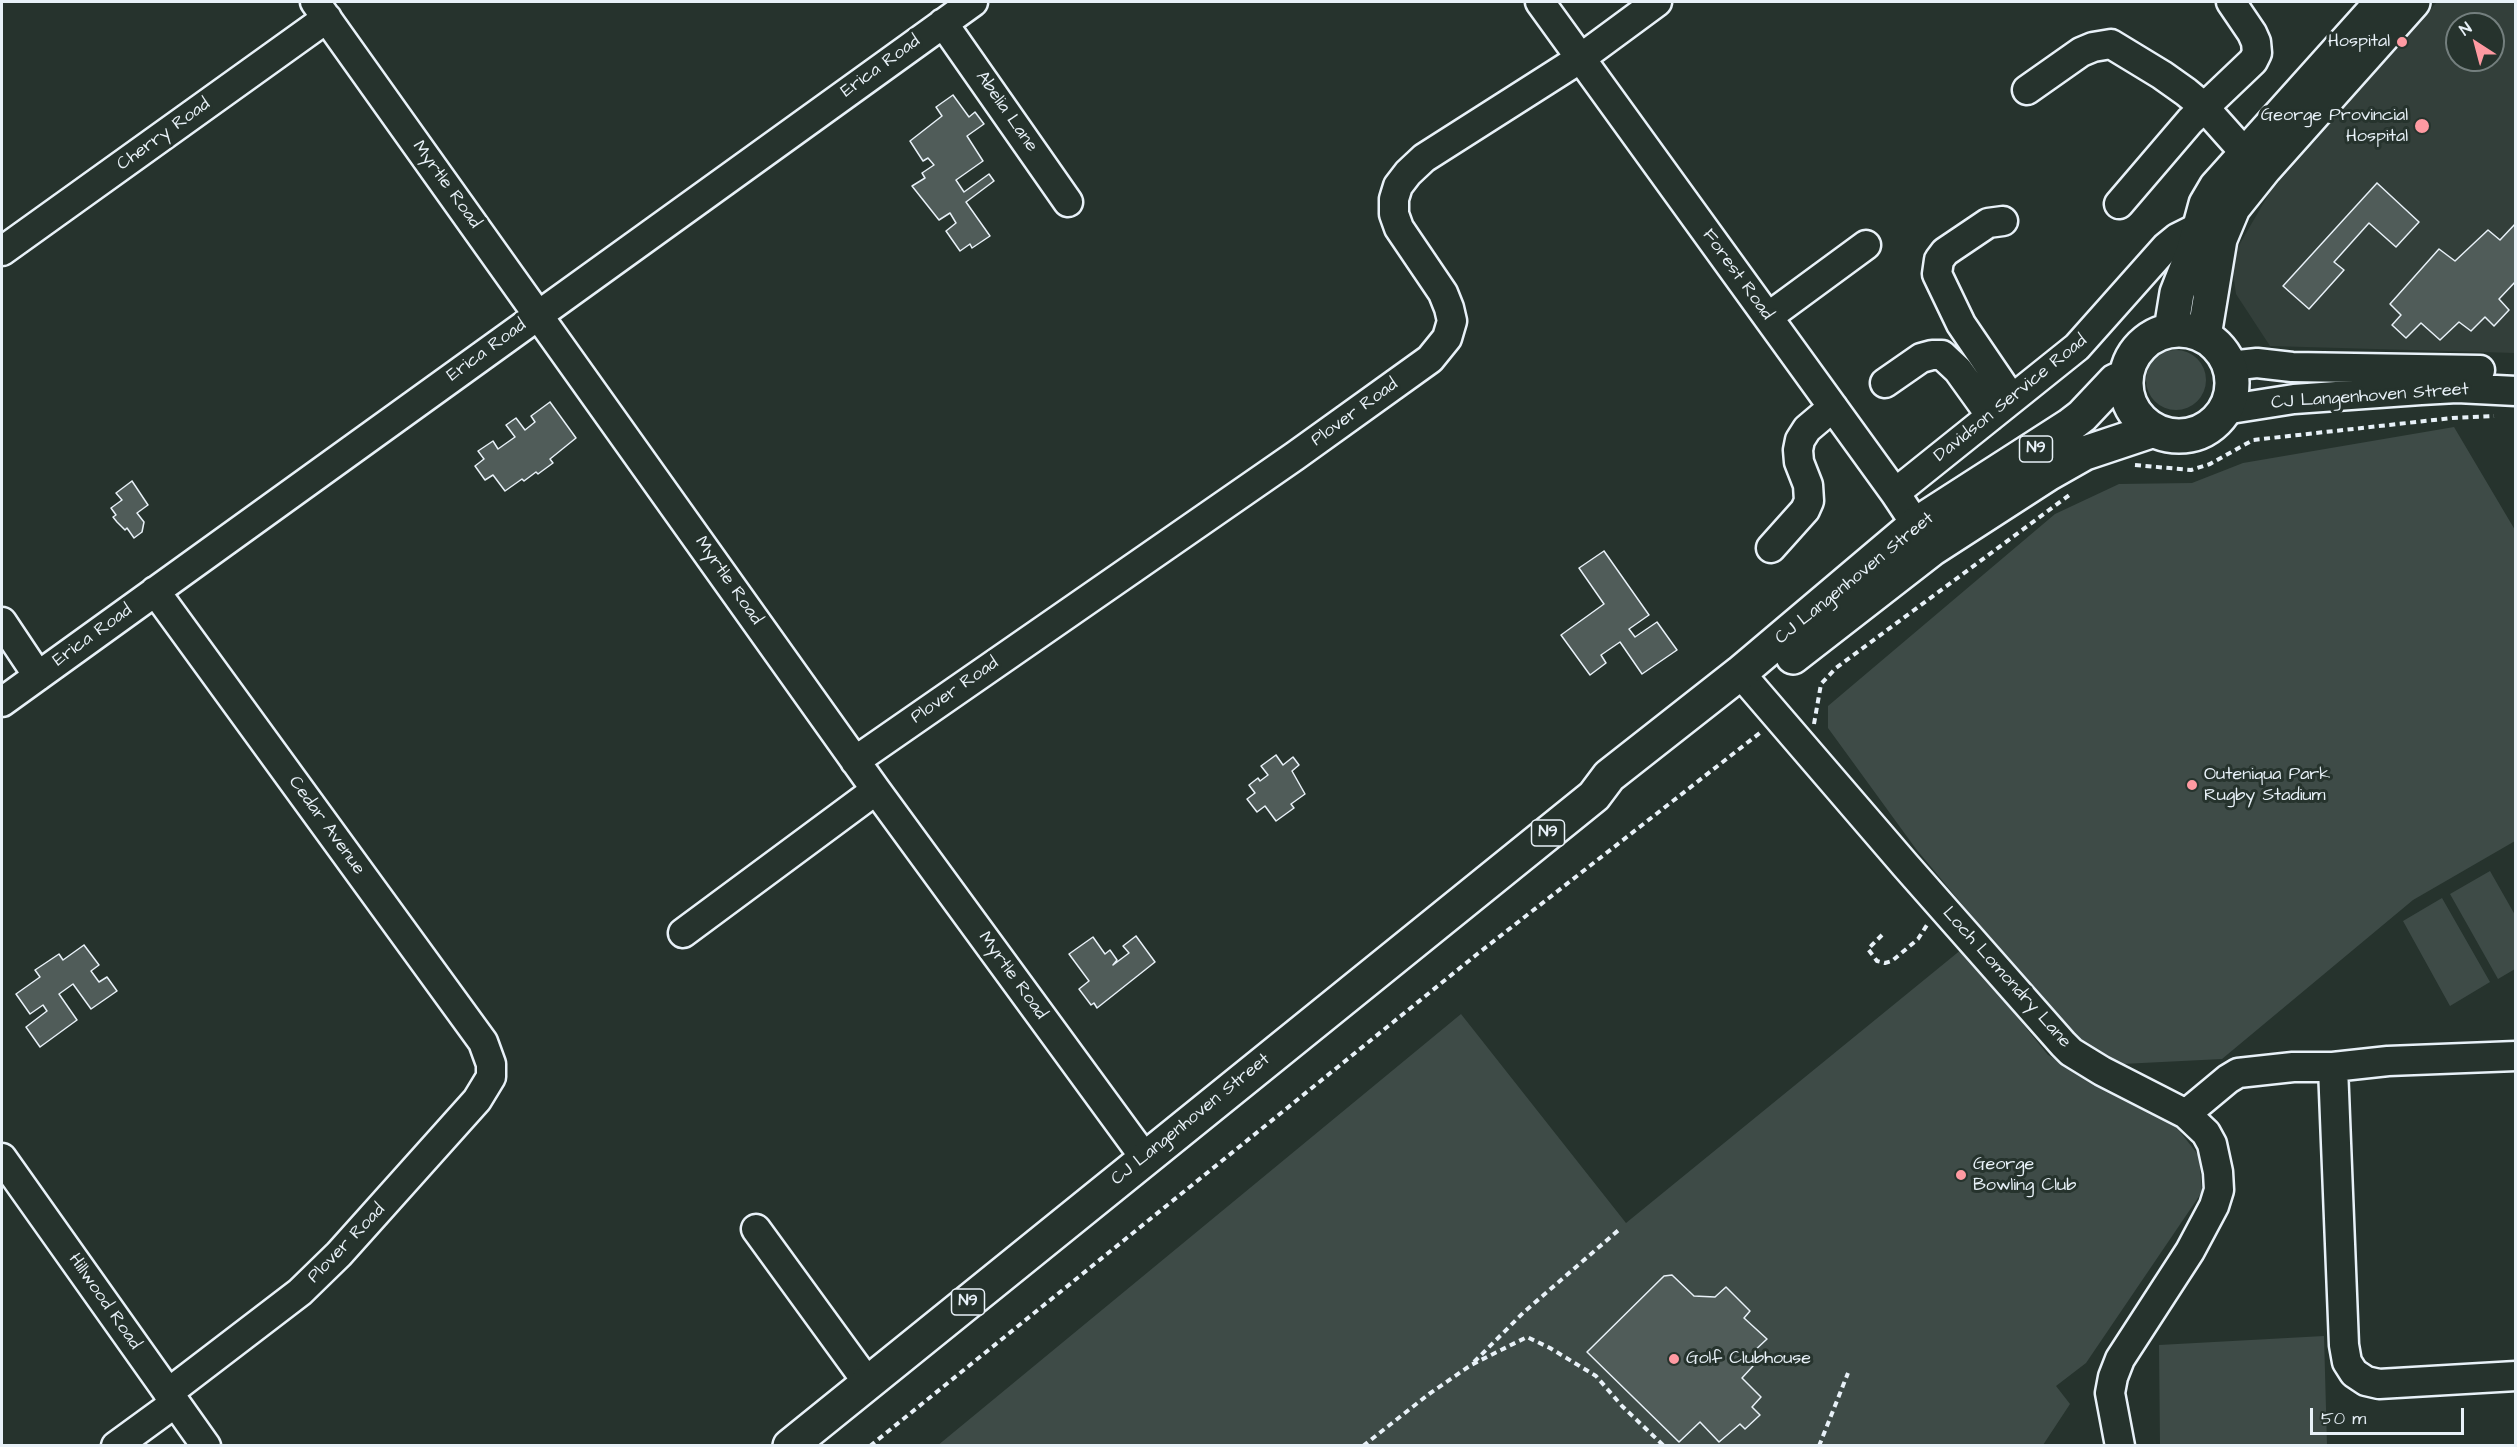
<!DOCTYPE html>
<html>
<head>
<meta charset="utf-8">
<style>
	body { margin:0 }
	#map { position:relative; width:2517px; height:1447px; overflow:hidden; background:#26332d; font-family:"Architects Daughter",sans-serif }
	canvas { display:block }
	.frame { position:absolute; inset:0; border:3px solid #e8f1f8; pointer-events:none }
	.north { position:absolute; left:2445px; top:12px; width:60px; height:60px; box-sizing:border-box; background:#26332d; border:2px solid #747f7e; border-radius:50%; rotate:324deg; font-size:16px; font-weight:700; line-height:24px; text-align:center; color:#e8f1f8 }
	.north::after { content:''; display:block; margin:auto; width:21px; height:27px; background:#ff9aa2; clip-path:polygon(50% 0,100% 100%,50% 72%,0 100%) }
	.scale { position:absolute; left:2310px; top:1408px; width:154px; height:27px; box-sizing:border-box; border:3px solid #e8f1f8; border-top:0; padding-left:8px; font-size:18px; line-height:21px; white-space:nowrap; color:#e8f1f8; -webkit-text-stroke:4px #26332d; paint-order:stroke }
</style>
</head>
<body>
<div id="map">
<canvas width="2517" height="1447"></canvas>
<div class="frame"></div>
<div class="north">N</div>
<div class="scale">50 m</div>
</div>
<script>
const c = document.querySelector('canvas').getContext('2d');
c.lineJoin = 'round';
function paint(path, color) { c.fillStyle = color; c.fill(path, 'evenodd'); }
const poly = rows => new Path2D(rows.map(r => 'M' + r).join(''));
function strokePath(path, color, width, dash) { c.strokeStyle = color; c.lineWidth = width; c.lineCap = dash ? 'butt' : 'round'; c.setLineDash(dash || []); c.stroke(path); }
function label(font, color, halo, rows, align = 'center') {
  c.font = font + ' "Architects Daughter",sans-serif'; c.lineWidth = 6; c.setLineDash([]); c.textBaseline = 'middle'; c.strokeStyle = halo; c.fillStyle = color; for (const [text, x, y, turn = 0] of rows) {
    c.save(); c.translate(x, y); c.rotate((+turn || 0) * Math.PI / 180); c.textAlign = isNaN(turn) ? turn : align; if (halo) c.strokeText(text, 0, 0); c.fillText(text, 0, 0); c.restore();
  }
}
const built = poly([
	[2437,2,2515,2,2515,353,2270,346,2236,294,2231,259,2270,192],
	[2457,24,2493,24,2493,60,2457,60]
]);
const green = poly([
	'2146 380a30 30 0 1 1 60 0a30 30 0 1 1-60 0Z',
	[2454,427,2515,530,2515,841,2413,900,2222,1059,2122,1064,2080,1041,2041,999,1916,849,1828,728,1828,706,2055,514,2119,484,2192,483,2243,463],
	[2490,871,2515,915,2515,969,2498,979,2450,894],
	[2442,898,2490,982,2450,1006,2403,921],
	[1962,949,2048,1055,2174,1124,2199,1156,2202,1192,2086,1363,2056,1386,2070,1404,2043,1445,937,1446,1461,1014,1626,1223],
	[2324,1336,2327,1445,2160,1445,2159,1345]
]);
const building = poly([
	[953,95,969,117,975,112,984,124,967,136,983,161,956,180,964,192,989,174,994,181,966,202,990,236,972,248,970,244,960,251,946,231,956,223,950,213,939,220,912,186,925,178,922,173,934,165,928,158,923,161,910,141,942,116,936,107,953,95],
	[2377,183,2419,222,2396,247,2369,223,2334,262,2344,270,2309,309,2283,286,2377,183],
	[2516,223,2516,281,2499,299,2509,310,2494,326,2485,317,2471,331,2459,322,2440,340,2421,323,2406,338,2392,325,2401,315,2390,304,2439,249,2455,261,2488,230,2500,240,2516,223],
	[550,402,576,438,550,459,553,463,538,474,536,472,524,481,522,479,505,491,493,475,485,480,475,466,484,459,478,451,493,441,498,449,515,437,506,425,516,418,525,430,535,422,531,416,550,402],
	[132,481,148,505,137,513,144,522,142,532,134,538,127,528,125,530,117,522,113,517,116,515,111,508,122,500,116,493,132,481],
	[1604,551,1649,615,1629,629,1635,637,1657,622,1677,650,1642,674,1620,642,1601,655,1606,663,1590,675,1561,635,1604,604,1579,568,1604,551],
	[1276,755,1283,765,1293,757,1299,765,1292,771,1305,794,1291,804,1294,808,1276,821,1265,806,1257,812,1247,799,1255,793,1249,785,1258,778,1260,781,1268,775,1261,766,1276,755],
	[1136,936,1155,962,1097,1008,1094,1003,1091,1005,1079,989,1089,981,1069,954,1093,937,1105,954,1110,950,1117,960,1113,965,1129,953,1123,946,1136,936],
	[84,945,99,965,91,971,99,982,107,977,117,991,91,1009,73,984,59,994,77,1020,40,1047,26,1027,47,1011,43,1005,30,1014,16,994,40,977,35,970,59,954,63,960,84,945],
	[1672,1275,1694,1296,1715,1297,1726,1287,1750,1311,1744,1318,1767,1339,1752,1353,1753,1366,1742,1378,1761,1397,1752,1407,1760,1415,1745,1429,1740,1424,1719,1442,1700,1422,1679,1442,1587,1352,1664,1276,1672,1275]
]);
const path = poly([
	[2135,465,2191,470,2210,464,2253,440,2452,418,2494,416],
	[1814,724,1821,684,1836,668,2072,493],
	[1882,935,1868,949,1877,961,1885,963,1892,961,1918,939,1927,925],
	[1474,1362,1524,1312,1621,1228],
	[870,1446,1476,955,1761,732],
	[1363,1446,1429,1394,1471,1365,1527,1337,1550,1348,1596,1376,1622,1406,1664,1446],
	[1819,1446,1848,1373]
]);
const minor = poly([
	[315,2,876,790,1145,1158],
	[1540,2,1895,493,1929,544],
	[943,23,1068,202],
	[2027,90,2081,52,2093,47,2111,44,2162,75,2186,92,2204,107,2245,153],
	[2119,204,2190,121,2253,61,2257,53,2256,42,2252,33,2231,2],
	[2003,221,1988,223,1945,252,1939,260,1937,274,1961,324,2012,399],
	[2,251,327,18],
	[1768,317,1866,245],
	[2229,366,2257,363,2292,367,2480,370],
	[1885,383,1921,358,1932,355,1942,355,1958,370,1991,416],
	[2224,410,2294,399,2421,390,2457,388,2516,391],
	[1895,493,2077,347,2166,247,2177,238,2199,227],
	[1771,548,1805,510,1809,501,1808,485,1799,462,1798,450,1800,440,1807,429,1833,407],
	[155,591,483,1042,491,1064,491,1077,477,1100,339,1254,300,1292,168,1393],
	[2,622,38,676],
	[1740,673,1906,866,2063,1044,2071,1052,2102,1071,2186,1114,2206,1133,2212,1144,2218,1172,2219,1190,2214,1206,2190,1251,2120,1359,2113,1377,2110,1393,2120,1446],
	[2,702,973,2],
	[855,761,1295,456,1430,359,1447,338,1452,321,1449,308,1443,293,1399,228,1394,214,1394,199,1398,186,1408,173,1424,158,1581,58,1657,2],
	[683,933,876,790],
	[2516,1056,2388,1061,2333,1067,2344,1345,2347,1362,2354,1373,2366,1381,2379,1384,2516,1376],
	[2186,1114,2228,1079,2238,1073,2293,1067,2333,1067],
	[2,1158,206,1446],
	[756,1229,868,1383],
	[116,1446,175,1403]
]);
const highway = poly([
	'2126 383a53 53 0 1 1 106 0a53 53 0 1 1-106 0Z',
	[2171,330,2177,293,2193,252,2206,204,2216,187,2382,2],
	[2204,336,2220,239,2233,208,2265,168,2413,2],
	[1793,657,1932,549,2048,474,2085,453,2154,430],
	[790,1446,1594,796,1609,776,1740,673,1915,525,2069,426,2082,416,2115,381,2126,376]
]);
const markers = [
	[2402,42,6,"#ff9aa2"],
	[2422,126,8,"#ff9aa2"],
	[2192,785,6,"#ff9aa2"],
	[1961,1175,6,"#ff9aa2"],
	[1674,1359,6,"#ff9aa2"]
];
const shields = [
	[2036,449,33],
	[1548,833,33],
	[968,1302,33]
];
const shieldNames = [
	["N9",2036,449],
	["N9",1548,833],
	["N9",968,1302]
];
const poiNames = [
	["Hospital",2390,42,"right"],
	["George Provincial",2408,116,"right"],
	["Hospital",2408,137,"right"],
	["Outeniqua Park",2204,775],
	["Rugby Stadium",2204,796],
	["George",1973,1165],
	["Bowling Club",1973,1186],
	["Golf Clubhouse",1686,1359]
];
const streetNames = [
	["Erica Road",881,67,-36],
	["Abelia Lane",1006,112,55],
	["Cherry Road",164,135,-36],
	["Myrtle Road",446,185,54],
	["Forest Road",1737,275,54],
	["Erica Road",487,351,-36],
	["CJ Langenhoven Street",2370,397,-4],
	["Davidson Service Road",2011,399,-39],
	["Plover Road",1355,413,-36],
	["CJ Langenhoven Street",1855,579,-39],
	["Myrtle Road",728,581,55],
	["Erica Road",93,636,-36],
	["Plover Road",955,691,-35],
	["Cedar Avenue",326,826,54],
	["Myrtle Road",1012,976,54],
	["Loch Lomondry Lane",2006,978,48],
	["CJ Langenhoven Street",1191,1120,-39],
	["Plover Road",347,1244,-46],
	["Hillwood Road",104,1302,55]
];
paint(built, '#333f3a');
paint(green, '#3e4b47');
paint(building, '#505c59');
strokePath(building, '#e8f1f8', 1.5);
strokePath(minor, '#e8f1f8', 33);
strokePath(highway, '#e8f1f8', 38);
strokePath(path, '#e8f1f8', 4, [6, 4.5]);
strokePath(minor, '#26332d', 28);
strokePath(highway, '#26332d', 33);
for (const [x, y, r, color] of markers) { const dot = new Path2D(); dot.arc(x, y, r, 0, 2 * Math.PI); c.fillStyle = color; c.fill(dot); strokePath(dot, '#26332d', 2); }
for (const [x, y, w] of shields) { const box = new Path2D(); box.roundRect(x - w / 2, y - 13, w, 26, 4.5); c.fillStyle = '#26332d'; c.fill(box); strokePath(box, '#e8f1f8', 1.5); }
label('bold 16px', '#e8f1f8', null, shieldNames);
label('18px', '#e8f1f8', '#26332d', poiNames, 'left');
label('18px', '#e8f1f8', '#26332d', streetNames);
</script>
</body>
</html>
